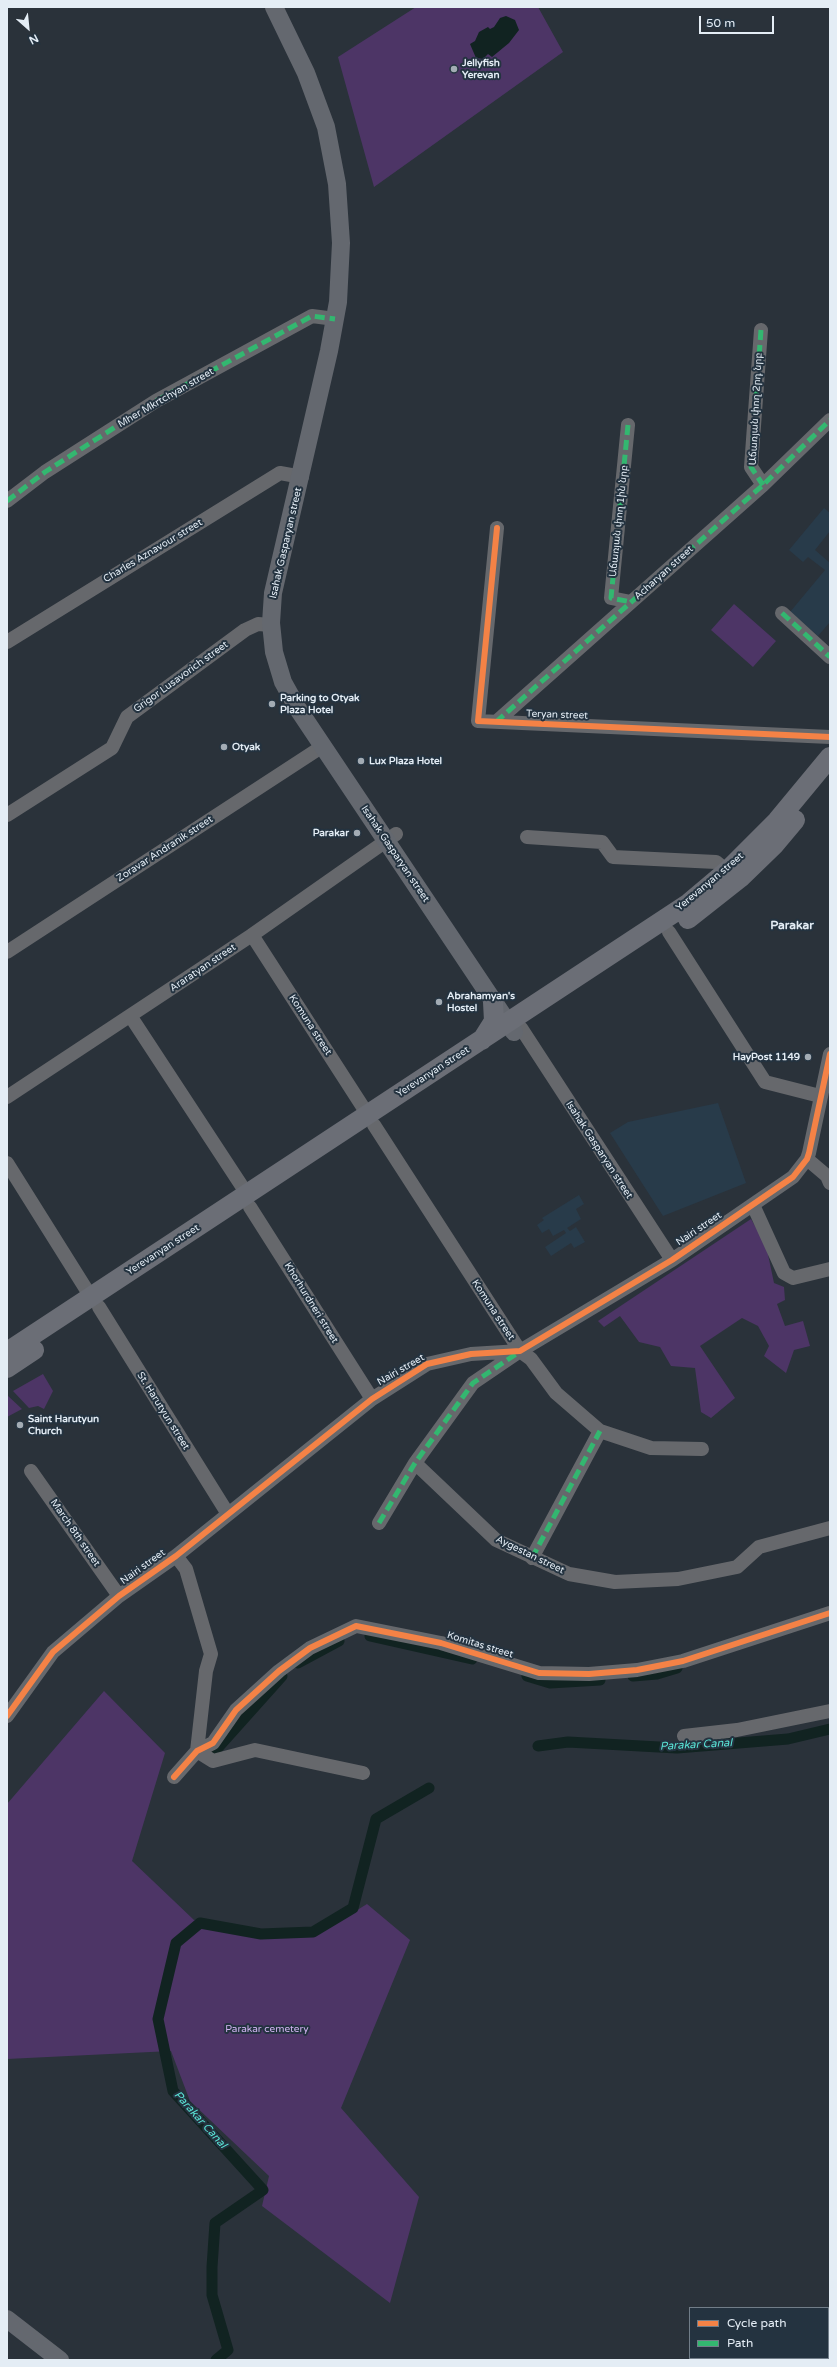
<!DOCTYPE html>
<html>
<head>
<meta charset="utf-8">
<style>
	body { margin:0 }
	#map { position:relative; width:837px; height:2367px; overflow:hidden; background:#2a323a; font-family:"Varela Round",sans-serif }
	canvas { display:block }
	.frame { position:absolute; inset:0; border:8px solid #e4edf5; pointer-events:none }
	.legend { position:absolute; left:689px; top:2307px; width:140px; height:52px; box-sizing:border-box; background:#243340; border:1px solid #717d88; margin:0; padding:5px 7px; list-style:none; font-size:12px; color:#e4edf5 }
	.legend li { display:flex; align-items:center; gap:8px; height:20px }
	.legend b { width:20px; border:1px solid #717d88 }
	.north { position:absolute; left:8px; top:8px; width:40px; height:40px; -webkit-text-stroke:3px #243340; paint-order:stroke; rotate:153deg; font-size:11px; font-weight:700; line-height:16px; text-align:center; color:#e4edf5 }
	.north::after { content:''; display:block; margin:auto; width:14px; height:18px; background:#e4edf5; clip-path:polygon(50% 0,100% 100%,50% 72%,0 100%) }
	.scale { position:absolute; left:699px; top:16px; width:75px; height:18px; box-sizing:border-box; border:2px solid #e4edf5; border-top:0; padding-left:5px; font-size:12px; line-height:14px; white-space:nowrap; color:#e4edf5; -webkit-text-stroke:3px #243340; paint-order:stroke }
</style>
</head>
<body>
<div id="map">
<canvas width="837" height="2367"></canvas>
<div class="frame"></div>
<ul class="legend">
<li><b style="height:5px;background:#f48246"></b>Cycle path</li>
<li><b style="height:5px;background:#33b770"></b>Path</li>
</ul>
<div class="north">N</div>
<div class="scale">50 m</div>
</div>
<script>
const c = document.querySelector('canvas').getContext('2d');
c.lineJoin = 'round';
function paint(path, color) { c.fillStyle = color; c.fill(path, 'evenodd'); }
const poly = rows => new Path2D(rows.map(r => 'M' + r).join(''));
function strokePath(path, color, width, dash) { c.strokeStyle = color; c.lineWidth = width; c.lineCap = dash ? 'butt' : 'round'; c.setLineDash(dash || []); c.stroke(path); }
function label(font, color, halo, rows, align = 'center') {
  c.font = font + ' "Varela Round","Noto Sans Armenian",sans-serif'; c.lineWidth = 4; c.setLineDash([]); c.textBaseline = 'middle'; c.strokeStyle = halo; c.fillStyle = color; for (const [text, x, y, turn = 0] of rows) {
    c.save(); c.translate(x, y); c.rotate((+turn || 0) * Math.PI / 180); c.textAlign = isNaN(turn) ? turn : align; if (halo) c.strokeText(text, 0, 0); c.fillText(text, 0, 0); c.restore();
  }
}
const built = poly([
	[824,508,830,513,830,531,815,550,830,563,830,622,818,636,790,612,825,570,808,557,803,562,789,550],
	[718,1103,746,1183,663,1216,610,1133,628,1122],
	[579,1195,584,1204,576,1209,581,1219,567,1228,570,1231,576,1227,585,1242,574,1248,571,1243,551,1256,545,1247,566,1233,564,1230,553,1236,549,1229,542,1233,537,1225,544,1220,542,1218]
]);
const green = poly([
	[416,7,538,7,563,52,374,187,338,57],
	[734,604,776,641,753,667,711,630],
	[751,1219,766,1245,774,1283,784,1287,785,1300,777,1304,785,1326,803,1321,810,1346,794,1350,786,1373,764,1356,769,1346,758,1326,742,1318,700,1346,735,1398,711,1418,701,1412,695,1368,671,1366,660,1347,639,1342,620,1316,604,1327,598,1321],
	[43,1374,53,1391,44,1409,38,1406,29,1408,13,1391],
	[7,1395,22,1409,7,1417],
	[104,1691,165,1753,132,1861,194,1920,315,1936,367,1904,410,1940,341,2108,419,2197,390,2303,262,2206,269,2176,190,2101,171,2051,7,2059,7,1804]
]);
const water = poly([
	[506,16,515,20,519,30,509,43,492,57,488,54,483,59,476,58,470,44,475,41,479,32,488,27,490,29,494,27,500,18]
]);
const canal = poly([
	[370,1636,472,1659],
	[298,1663,339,1641],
	[527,1676,550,1683,600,1680],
	[633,1676,657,1674,677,1668],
	[538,1746,568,1742,677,1748,788,1739,830,1729],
	[214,1752,282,1676],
	[216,2360,228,2350,212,2295,212,2267,215,2223,263,2190,173,2091,158,2019,176,1943,200,1923,261,1934,313,1932,353,1908,376,1819,429,1788]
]);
const minor = poly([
	[761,330,751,467,763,485],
	[628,425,611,598,631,602],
	[7,501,45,472,156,401,312,316,335,319],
	[497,528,478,721,830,737],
	[782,613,830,657],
	[7,642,280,473,302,477],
	[496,722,763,485,830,420],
	[7,815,112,748,127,717,245,630,258,624,271,625],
	[527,837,602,842,613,857,716,862,727,871],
	[669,932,765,1082,820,1096],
	[252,935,368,1115],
	[7,952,323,746],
	[131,1017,247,1194],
	[521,1028,672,1260],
	[7,1097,252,935,396,834],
	[374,1125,520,1351,531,1359,556,1393,600,1431,651,1448,702,1449],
	[807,1159,827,1176,830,1183],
	[7,1163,91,1297],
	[753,1205,784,1273,793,1278,830,1269],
	[250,1207,372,1399],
	[99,1307,228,1514],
	[415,1463,496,1540,569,1574,615,1582,678,1579,737,1567,759,1547,830,1528],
	[31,1471,119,1596],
	[379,1523,415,1463,473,1383,520,1351],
	[176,1556,186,1569,211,1654,206,1671,197,1751,213,1761,255,1750,363,1773],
	[532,1558,600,1431],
	[7,1716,53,1652,119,1596,176,1556,372,1399,427,1364,471,1354,520,1351,672,1260,793,1177,807,1159,809,1153,830,1054],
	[684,1736,737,1730,830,1711],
	[174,1777,197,1751,213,1743,236,1710,279,1671,310,1648,356,1626,441,1643,539,1673,589,1674,637,1670,683,1661,830,1613]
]);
const major = poly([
	[274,7,306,73,326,127,337,184,341,243,338,302,329,351,273,593,271,623,274,652,283,682,298,709,514,1032],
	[7,2319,60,2360]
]);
const highway = poly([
	[688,919,740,878,774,845,795,820],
	[482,1040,494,1021,493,1002],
	[7,1352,689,903,727,871,777,821,830,757],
	[7,1368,34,1350]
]);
const quiet = poly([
	[761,330,751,467,763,485],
	[628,425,611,598,631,602],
	[7,501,45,472,156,401,312,316,335,319],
	[782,613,830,657],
	[496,722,763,485,830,420],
	[379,1523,415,1463,473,1383,519,1352],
	[532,1558,600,1431]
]);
const cycleway = poly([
	[497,528,478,721,830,737],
	[7,1716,53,1652,119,1596,176,1556,372,1399,427,1364,471,1354,520,1351,672,1260,793,1177,807,1159,809,1153,830,1054],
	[174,1777,197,1751,213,1743,236,1710,279,1671,310,1648,356,1626,441,1643,539,1673,589,1674,637,1670,683,1661,830,1613]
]);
const markers = [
	[454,69,4,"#a3acb4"],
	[272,704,4,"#a3acb4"],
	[224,747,4,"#a3acb4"],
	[361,761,4,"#a3acb4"],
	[357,833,4,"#a3acb4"],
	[439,1002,4,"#a3acb4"],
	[808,1057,4,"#a3acb4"],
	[20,1425,4,"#a3acb4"]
];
const poiNames = [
	["Jellyfish",462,63],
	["Yerevan",462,75],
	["Parking to Otyak",280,698],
	["Plaza Hotel",280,710],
	["Otyak",232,747],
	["Lux Plaza Hotel",369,761],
	["Parakar",349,833,"right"],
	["Abrahamyan's",447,996],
	["Hostel",447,1008],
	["HayPost 1149",800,1057,"right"],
	["Saint Harutyun",28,1419],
	["Church",28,1431]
];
const streetNames = [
	["Mher Mkrtchyan street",166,398,-30],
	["Աճառյան փող 2րդ նրբ",756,409,-87],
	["Աճառյան փող 1ին նրբ",619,521,-84],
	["Isahak Gasparyan street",286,543,-77],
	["Charles Aznavour street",153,551,-31],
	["Acharyan street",664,573,-42],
	["Grigor Lusavorich street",181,677,-36],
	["Teryan street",557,715,2],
	["Zoravar Andranik street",165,849,-33],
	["Isahak Gasparyan street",395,854,56],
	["Yerevanyan street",710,882,-40],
	["Araratyan street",203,968,-34],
	["Komuna street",310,1025,57],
	["Yerevanyan street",433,1072,-33],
	["Isahak Gasparyan street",599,1150,57],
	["Nairi street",699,1229,-34],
	["Yerevanyan street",163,1250,-33],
	["Khorhurdneri street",311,1303,58],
	["Komuna street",493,1310,57],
	["Nairi street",401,1370,-30],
	["St. Harutyun street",163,1411,58],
	["March 8th street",75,1533,55],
	["Aygestan street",530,1555,26],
	["Nairi street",143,1567,-36],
	["Komitas street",480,1645,17]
];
const parkNames = [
	["Parakar cemetery",267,2029]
];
const waterNames = [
	["Parakar Canal",696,1745,-3],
	["Parakar Canal",200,2120,48]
];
const quarterNames = [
	["Parakar",792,926]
];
paint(built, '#283b4a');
paint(green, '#4d3566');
paint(water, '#112321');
strokePath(canal, '#112321', 11);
strokePath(minor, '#66686c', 14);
strokePath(major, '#64686f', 18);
strokePath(highway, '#6b6e76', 20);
strokePath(quiet, '#33b770', 5, [10, 5]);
strokePath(cycleway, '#f48246', 6);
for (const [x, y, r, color] of markers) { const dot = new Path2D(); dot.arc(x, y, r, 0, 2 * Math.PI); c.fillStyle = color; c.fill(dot); strokePath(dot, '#243340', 1.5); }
label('bold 10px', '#e4edf5', '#243340', poiNames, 'left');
label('10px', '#e4edf5', '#243340', streetNames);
label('10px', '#d2b4f2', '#243340', parkNames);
label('italic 11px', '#5ae5d7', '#243340', waterNames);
label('bold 12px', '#e4edf5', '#243340', quarterNames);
</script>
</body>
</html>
